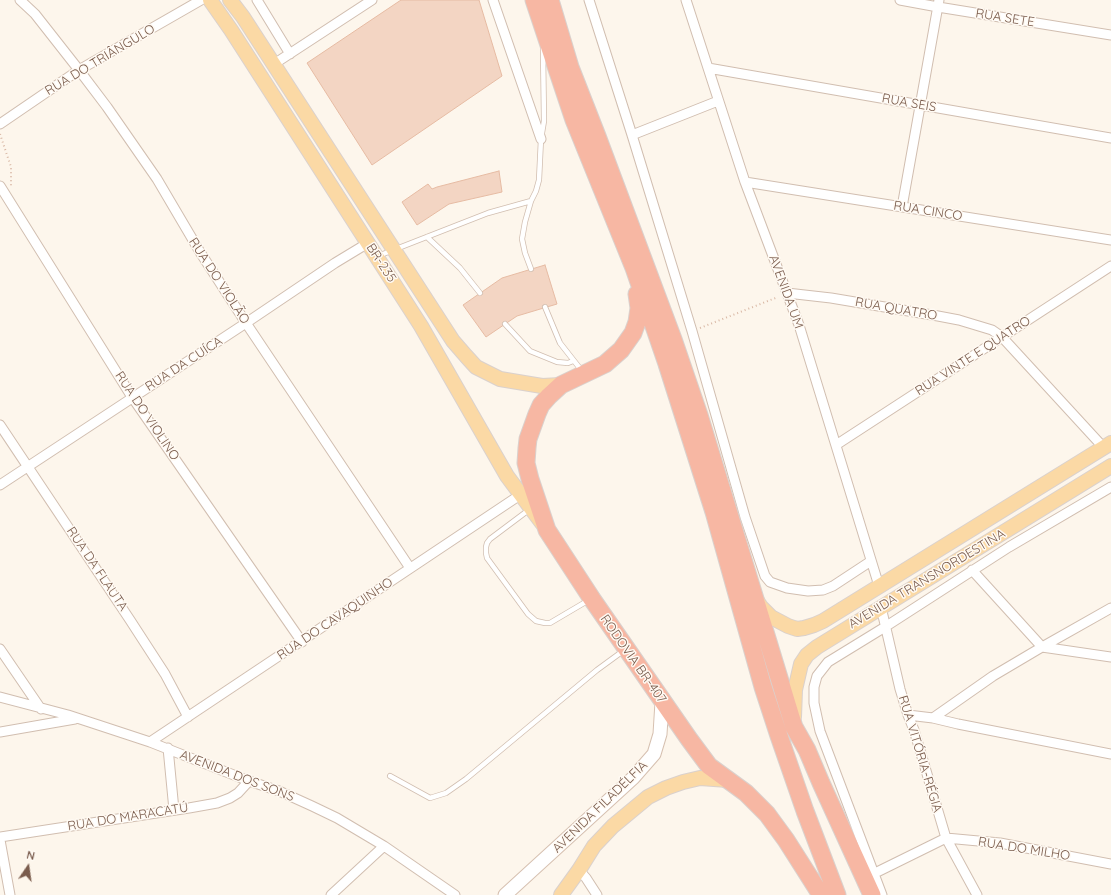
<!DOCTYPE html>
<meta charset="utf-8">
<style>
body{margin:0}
#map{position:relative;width:1111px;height:895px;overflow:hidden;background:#fdf6ec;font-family:Quicksand,sans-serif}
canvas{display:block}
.north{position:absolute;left:8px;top:847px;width:40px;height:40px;-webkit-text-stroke:3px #fffaf3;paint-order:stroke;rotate:13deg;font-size:11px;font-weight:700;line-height:16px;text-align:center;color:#7a5c4d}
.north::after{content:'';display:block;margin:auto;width:14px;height:18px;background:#7a5c4d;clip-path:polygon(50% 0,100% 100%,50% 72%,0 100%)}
</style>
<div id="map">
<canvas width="1111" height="895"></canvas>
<div class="north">N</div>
</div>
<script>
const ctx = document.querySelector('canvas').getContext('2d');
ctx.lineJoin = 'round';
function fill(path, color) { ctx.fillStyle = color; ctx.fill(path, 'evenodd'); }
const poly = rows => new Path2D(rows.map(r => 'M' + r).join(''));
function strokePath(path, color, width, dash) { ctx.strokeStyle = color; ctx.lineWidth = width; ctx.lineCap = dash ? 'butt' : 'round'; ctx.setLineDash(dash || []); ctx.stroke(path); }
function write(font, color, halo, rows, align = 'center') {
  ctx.font = font + ' Quicksand,sans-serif'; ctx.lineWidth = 3; ctx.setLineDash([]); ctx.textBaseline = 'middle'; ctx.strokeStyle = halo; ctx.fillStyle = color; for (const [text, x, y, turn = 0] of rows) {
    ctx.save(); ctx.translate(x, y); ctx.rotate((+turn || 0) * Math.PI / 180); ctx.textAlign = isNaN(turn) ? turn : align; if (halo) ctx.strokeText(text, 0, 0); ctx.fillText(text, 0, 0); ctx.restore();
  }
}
const building = poly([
 [401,0,479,0,502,76,372,165,307,63,401,0],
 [499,171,502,192,449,204,417,225,402,202,428,184,432,189,437,187,499,171],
 [545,265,557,304,517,316,486,337,463,305,502,278,545,265]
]);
fill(building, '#f3d5c3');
strokePath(building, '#e6bba3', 1);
const lane = poly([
 [427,237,460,268,480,293],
 [378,256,488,213,531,201],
 [531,269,525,253,522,239,525,222,531,201,536,191,539,180,541,139,544,121,543,49],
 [545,307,560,343,582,371],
 [505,324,530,351,557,362,568,363,573,361],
 [530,509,490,539,487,543,486,547,486,553,487,558,528,614,536,621,545,623,550,623,589,600],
 [390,776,430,798,446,793,466,779,597,670,623,651]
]);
const street = poly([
 [20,0,35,14,79,70,107,107,157,179,200,252,246,323,410,568],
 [257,0,290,54],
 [493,0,541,139],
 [589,0,632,135,692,331,745,517,765,576,770,582,787,588,808,591,823,590,833,586,871,561],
 [686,0,745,182,799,325,879,586],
 [900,0,938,7,1111,35],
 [274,64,372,0],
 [708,68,1111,138],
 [0,124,79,70,201,0],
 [632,135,718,101],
 [745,182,1111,240],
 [0,186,132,397,302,642],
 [902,207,939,0],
 [787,293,831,298,938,316,959,320,992,330,1002,337,1104,448],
 [0,425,130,620,165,674,188,717],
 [836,445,1111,266],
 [0,485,246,323,335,263,368,243],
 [972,570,1042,647,1111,657],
 [881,607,900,689,908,715,914,730,946,838,977,895],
 [0,649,41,709],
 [0,697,68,715,150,742,249,781,279,791,312,806,337,818,384,846,455,895],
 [908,715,933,718,958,724,1111,754],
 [933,718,993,676,1042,647,1111,608],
 [0,732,75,719],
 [150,742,520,495],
 [168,748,174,810],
 [0,837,189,808,217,803,230,798,238,793,249,781],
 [0,840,10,895],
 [579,870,586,878,597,895],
 [873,874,946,838,1000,843,1111,864],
 [331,895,384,846],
 [882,895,820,731,814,703,814,687,817,676,828,662,885,627,1009,547,1111,487]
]);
const secondary = poly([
 [505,895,633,778,654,754,660,734,662,702]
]);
const primary = poly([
 [210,0,231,30,421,326,507,476,542,523],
 [230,0,243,17,453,341,466,356,476,367,500,379,542,386,561,385],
 [757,601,761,607,771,617,788,626,797,629,804,628,814,625,823,621,1111,443],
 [794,717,795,690,801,664,807,655,817,647,1111,466],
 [561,895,579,870,594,846,613,826,648,797,666,788,683,782,700,778,728,780]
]);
const highway = poly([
 [534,0,574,120,634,268,667,364,714,512,763,687,779,736,805,811,837,895],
 [550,0,570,67,597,136,673,339,699,415,794,727,807,750,821,783,872,895],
 [637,294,639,308,637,322,633,333,621,350,605,364,561,385,549,396,541,405,537,414,528,439,527,448,526,463,530,479,547,530,592,599,689,739,709,766,746,793,767,814,786,840,821,895]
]);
strokePath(lane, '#d1beb0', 6);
strokePath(street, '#d1beb0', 11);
strokePath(secondary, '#d6c0b0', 15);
strokePath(primary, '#dad1cd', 16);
strokePath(highway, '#dad1cd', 19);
strokePath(poly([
 [0,134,11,167,11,186],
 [700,328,778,297]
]), '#d9b8a5', 2, [1, 3]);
strokePath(lane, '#fff', 4.5);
strokePath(street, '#fff', 9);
strokePath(secondary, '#fff', 13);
strokePath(primary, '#fbd9a5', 14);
strokePath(highway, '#f7b7a3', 17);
write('13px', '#7a5c4d', '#fffaf3', [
 ["RUA SETE",1005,18,9],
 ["RUA DO TRIÂNGULO",100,60,-31],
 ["RUA SEIS",909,103,10],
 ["RUA CINCO",928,211,9],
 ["BR-235",381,263,57],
 ["RUA DO VIOLÃO",219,281,57],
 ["AVENIDA UM",786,292,70],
 ["RUA QUATRO",896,309,10],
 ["RUA VINTE E QUATRO",973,356,-33],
 ["RUA DA CUÍCA",184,364,-33],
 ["RUA DO VIOLINO",147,416,56],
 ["RUA DA FLAUTA",97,569,56],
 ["AVENIDA TRANSNORDESTINA",927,579,-31],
 ["RUA DO CAVAQUINHO",335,619,-34],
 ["RODOVIA BR-407",633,659,55],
 ["RUA VITÓRIA-RÉGIA",920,754,73],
 ["AVENIDA DOS SONS",237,776,21],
 ["AVENIDA FILADÉLFIA",600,807,-44],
 ["RUA DO MARACATÚ",128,817,-9],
 ["RUA DO MILHO",1024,849,9]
]);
</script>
